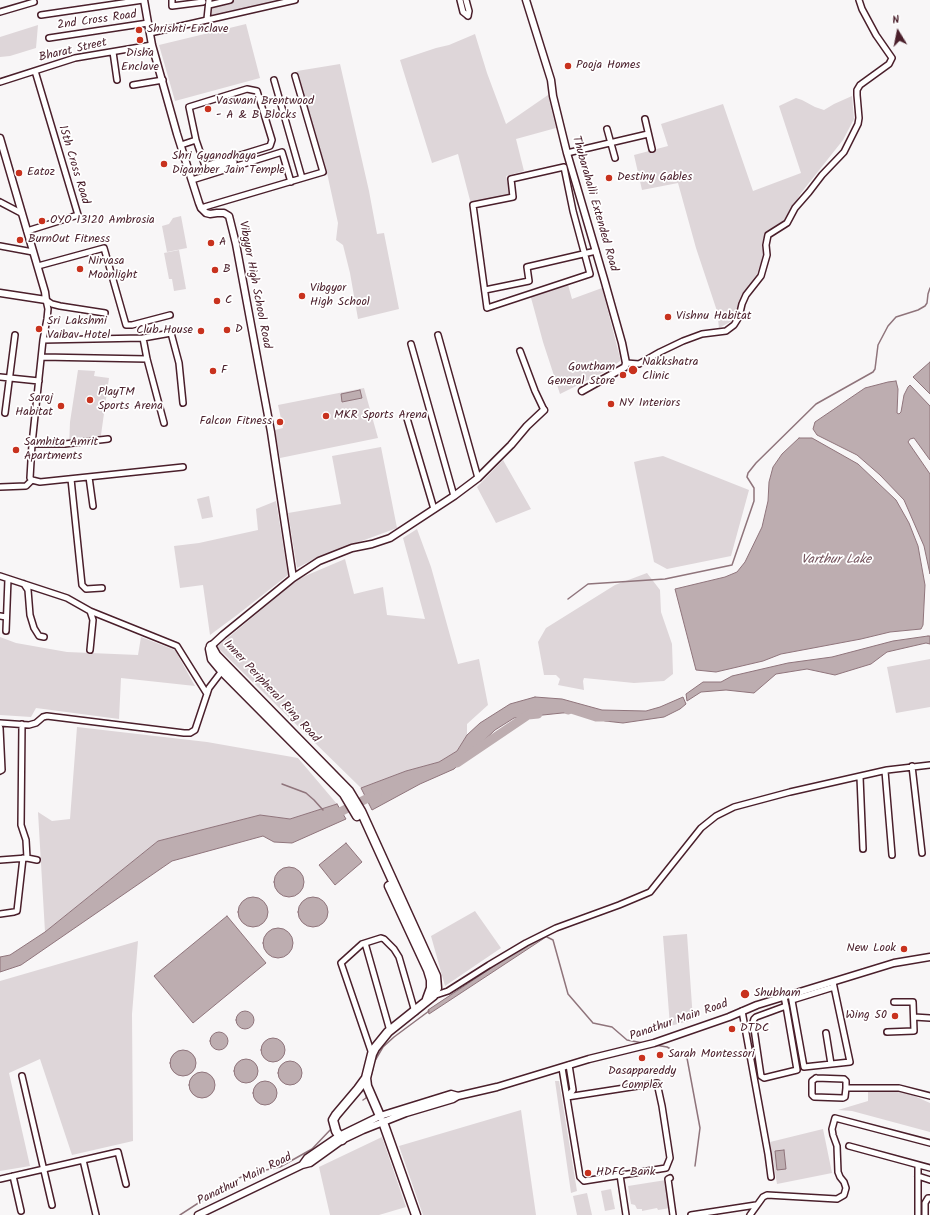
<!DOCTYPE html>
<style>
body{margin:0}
#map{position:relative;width:930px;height:1215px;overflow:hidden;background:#f8f6f7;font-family:Kalam,sans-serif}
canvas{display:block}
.north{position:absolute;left:878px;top:12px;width:40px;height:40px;-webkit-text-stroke:3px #fff;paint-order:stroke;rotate:350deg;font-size:11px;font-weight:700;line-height:16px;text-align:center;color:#4a1f2b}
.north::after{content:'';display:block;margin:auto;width:14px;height:18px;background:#4a1f2b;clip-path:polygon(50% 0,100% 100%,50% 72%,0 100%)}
</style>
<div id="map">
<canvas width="930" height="1215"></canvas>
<div class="north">N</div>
</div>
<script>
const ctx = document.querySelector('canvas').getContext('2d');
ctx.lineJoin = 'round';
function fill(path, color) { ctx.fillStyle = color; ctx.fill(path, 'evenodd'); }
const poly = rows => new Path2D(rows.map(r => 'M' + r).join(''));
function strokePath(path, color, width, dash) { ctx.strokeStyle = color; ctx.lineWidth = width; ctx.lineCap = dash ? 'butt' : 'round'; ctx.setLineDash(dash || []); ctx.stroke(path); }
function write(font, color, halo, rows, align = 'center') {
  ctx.font = font + ' Kalam,sans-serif'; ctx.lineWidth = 3.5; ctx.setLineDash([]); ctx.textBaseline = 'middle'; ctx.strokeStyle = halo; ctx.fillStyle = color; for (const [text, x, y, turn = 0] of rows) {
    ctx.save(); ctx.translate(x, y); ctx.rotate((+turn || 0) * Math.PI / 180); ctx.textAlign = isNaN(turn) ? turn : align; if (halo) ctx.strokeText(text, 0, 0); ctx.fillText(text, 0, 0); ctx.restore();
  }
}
fill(poly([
 [213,0,285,0,210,17],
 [246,24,260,78,175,101,159,45],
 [38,25,36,48,10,56,0,57,0,37],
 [475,34,487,73,506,124,548,95,556,128,516,139,524,171,506,176,511,194,471,204,458,154,432,163,400,60,436,48,449,45],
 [340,64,369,191,377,234,384,233,399,309,358,319,350,273,343,245,336,240,338,223,327,173,297,71],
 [852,96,854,119,843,140,801,193,784,221,765,234,762,244,764,254,757,274,744,292,736,315,730,322,719,328,717,311,696,248,678,183,642,190,634,155,668,146,661,124,723,104,753,191,801,173,779,106,796,98,802,100,815,107,824,110,834,104],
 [181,216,187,248,167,252,162,226,169,224,173,218],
 [179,250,186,289,174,291,172,279,169,279,164,253],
 [567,281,572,299,602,288,620,358,620,361,606,371,560,394,543,342,530,294],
 [78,370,95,371,94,376,109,378,100,442,69,447,70,422],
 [364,388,378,438,280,458,275,430,283,428,278,405],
 [381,447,397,528,318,557,297,568,288,513,341,504,332,456],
 [663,456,749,490,731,556,667,569,654,562,634,462,642,460],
 [503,460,531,509,496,523,477,487],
 [209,496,213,517,202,519,197,499],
 [276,501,288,575,237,615,210,635,203,585,180,588,174,546,199,543,258,530,256,509],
 [417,529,431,567,458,664,479,659,488,705,467,724,467,735,457,751,439,762,406,771,361,788,217,647,298,579,345,559,354,594,383,587,387,615,425,619,403,538],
 [647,573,660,590,661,612,672,644,673,674,664,681,634,683,584,678,583,681,584,690,558,685,560,679,556,675,544,675,538,642,546,628,615,585],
 [0,637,16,643,67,652,138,655,141,637,175,650,195,686,121,678,119,719,36,708,31,717,0,715],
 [930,659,930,707,896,713,887,667],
 [77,727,207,742,298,758,337,804,290,819,260,815,158,841,45,932,38,812,52,821,70,819],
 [475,911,501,948,445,986,431,936],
 [687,934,693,1020,670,1026,663,936],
 [138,941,132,1014,133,1141,72,1155,40,1059,9,1073,30,1166,0,1171,0,981],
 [555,1081,559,1081,577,1191,571,1193],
 [868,1089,899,1089,930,1103,930,1132,852,1111,838,1110,868,1101],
 [521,1110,536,1215,423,1215,399,1146],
 [823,1129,832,1173,777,1184,770,1142],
 [382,1137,406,1207,379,1215,330,1215,319,1167],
 [666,1180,670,1208,658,1210,657,1208,642,1211,642,1209,637,1209,635,1205,631,1204,628,1186],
 [611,1189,615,1209,605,1211,601,1191],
 [587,1193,592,1215,577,1215,573,1196]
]), '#ded6d9');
const water = poly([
 [930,362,930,394,913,377,930,362],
 [896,381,898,389,897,413,899,414,901,412,904,395,908,387,910,385,930,406,930,460,914,438,910,439,908,442,930,474,930,574,924,546,904,500,880,475,857,455,817,435,813,429,815,422,865,388,888,382,896,381],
 [360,390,362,398,342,402,341,394,360,390],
 [799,438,812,438,858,464,896,500,909,523,918,546,925,585,923,625,921,629,890,632,861,639,781,654,763,661,716,672,696,670,675,589,725,577,737,572,745,562,762,527,768,501,769,482,773,467,782,454,799,438],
 [928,636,930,636,930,644,926,643,887,652,871,664,835,675,807,669,776,674,754,693,726,690,701,692,687,701,686,694,703,682,721,682,732,676,788,663,832,657,893,641,928,636],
 [535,697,562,699,602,710,646,711,660,707,683,697,686,704,680,709,664,717,623,723,605,721,584,712,562,713,514,718,495,730,454,769,420,784,372,810,361,788,406,771,439,762,457,751,467,735,480,723,510,704,535,697],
 [337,804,346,819,292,843,274,842,263,836,172,861,21,965,0,972,0,957,10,955,45,932,158,841,260,815,290,819,337,804],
 [346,843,362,862,335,885,319,865,346,843],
 '274 882a15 15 0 1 1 30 0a15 15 0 1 1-30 0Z',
 '238 912a15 15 0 1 1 30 0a15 15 0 1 1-30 0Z',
 '298 912a15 15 0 1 1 30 0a15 15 0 1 1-30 0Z',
 [227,916,266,963,193,1023,154,976,227,916],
 '263 943a15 15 0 1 1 30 0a15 15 0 1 1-30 0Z',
 [544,933,546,937,429,1014,428,1010,544,933],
 '236 1020a9 9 0 1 1 18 0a9 9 0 1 1-18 0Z',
 '210 1041a9 9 0 1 1 18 0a9 9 0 1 1-18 0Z',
 '261 1050a12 12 0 1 1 24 0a12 12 0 1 1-24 0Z',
 '170 1063a13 13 0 1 1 26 0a13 13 0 1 1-26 0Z',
 '234 1071a12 12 0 1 1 24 0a12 12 0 1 1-24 0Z',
 '278 1073a12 12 0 1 1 24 0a12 12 0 1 1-24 0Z',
 '189 1085a13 13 0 1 1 26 0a13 13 0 1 1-26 0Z',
 '253 1093a12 12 0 1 1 24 0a12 12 0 1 1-24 0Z',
 [784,1150,786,1169,777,1170,775,1151,784,1150]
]);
fill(water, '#bdadb0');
strokePath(water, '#8f747b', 1);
strokePath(poly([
 [568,599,588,584,665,579,732,565,754,501,754,488,747,477,748,473,756,463,816,404,873,372,875,369,878,345,888,326,896,317,918,310,925,306,927,303,928,294,930,288],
 [282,784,306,793,314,800,323,810],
 [544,936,545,936,553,940,568,994,593,1023,612,1027,627,1040,643,1043],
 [655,1045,667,1047,687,1058,700,1128,695,1166],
 [373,1064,383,1047,394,1037,429,1011],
 [370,1080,373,1068],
 [363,1100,366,1098,367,1094],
 [180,1215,226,1185,247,1174,280,1167,312,1149,332,1128]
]), '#8f747b', 1.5);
strokePath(poly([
 [568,710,571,709,596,717,608,717],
 [457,763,528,715,538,714],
 [332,816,366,799,377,795]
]), '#bdadb0', 9);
const minor = poly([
 [172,0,172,6,203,2],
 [460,0,463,12,468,16],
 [466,0,469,11,468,16],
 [209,5,230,0],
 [0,12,34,2],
 [41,15,143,0],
 [207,19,209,0],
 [150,33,295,0],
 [49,38,148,23],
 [113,52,117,80],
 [274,80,302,178],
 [0,82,75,58,152,45],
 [133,85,163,80],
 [645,119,652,149],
 [607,129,615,158],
 [181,145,196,140,189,107,247,89,257,91,272,140,270,146,205,166,196,140],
 [567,153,648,134],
 [205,166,206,171,234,162],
 [564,167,573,211,590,274,487,308,473,205,513,197,511,179,564,167],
 [192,180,282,152,291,182],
 [0,202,21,213],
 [201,208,323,172,295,76],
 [27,231,78,215,35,71],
 [0,246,33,252],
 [38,266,104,248,126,325,132,325,170,315],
 [485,290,529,281,527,267,596,251],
 [46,300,52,304,60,306,105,313],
 [438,335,478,478],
 [143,338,147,359,164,423],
 [43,340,143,338,171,333,179,363,183,403],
 [411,344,454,496],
 [520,351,535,391,544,410],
 [42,357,147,359],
 [626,363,639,364,660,352,683,341,702,334,726,331,734,325,739,317,742,304,746,295,761,276,767,255,766,245,768,235,787,223,795,208,809,192,822,175,844,152,858,124,859,118,857,95,857,90,860,85,889,64,892,58,876,35,862,9,859,0],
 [0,377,39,381],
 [5,413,15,335],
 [406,415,434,509],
 [32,444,65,444,108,439],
 [89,477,93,506],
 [71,479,82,585,86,589,102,588],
 [32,480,30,478,32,444,43,340,47,319,48,309,46,300],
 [32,480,40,482,183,467],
 [0,487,26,486,32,480],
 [0,576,67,598,90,611,177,646,207,694],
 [24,584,28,590,30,615,34,628,39,636,44,637],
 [90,611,93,620,90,650],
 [0,616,6,617],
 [6,631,8,579],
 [0,723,29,725,36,723,43,717,47,716,184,733,190,733,195,730,209,688,222,671],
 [22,724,21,825,26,840,27,858],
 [0,728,2,770,0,771],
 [912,766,922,853],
 [885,771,892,855],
 [860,777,863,849],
 [0,860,27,858,37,860],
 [0,914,14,912,17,911,23,858],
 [365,943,390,1031],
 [791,995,804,1067,850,1062,833,982],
 [433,996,448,991,489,965,526,943,556,928,619,905,650,892,701,828,716,816,734,807,790,792,887,770,930,765],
 [784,997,786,1006,797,1070,764,1078,761,1076,753,1022,754,1019,756,1017,786,1006],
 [792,1000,834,987],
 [742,1011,768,1154,771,1177],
 [914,1017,930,1018],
 [887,1032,914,1031,913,1002,894,1002],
 [826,1033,831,1064],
 [372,1054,341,963,362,944,381,938,384,939,394,949,399,957,415,1012],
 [562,1068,580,1177,584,1181,666,1168,670,1158,662,1106,657,1083,567,1097],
 [22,1076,52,1205],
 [816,1078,844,1079,846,1081,846,1088,845,1097,843,1098,814,1097,812,1095,812,1081,816,1078],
 [846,1088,899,1088,930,1096],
 [567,1097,573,1090,569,1065],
 [849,1146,930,1168],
 [83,1160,96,1215],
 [620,1175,626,1215],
 [13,1176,21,1211],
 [918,1176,930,1180],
 [670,1178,668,1179,673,1215],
 [0,1179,118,1152,126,1184],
 [691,1215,756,1205],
 [750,1215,763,1197,767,1195,837,1199,844,1195,846,1188,844,1182,840,1177,838,1172,837,1146,833,1135,832,1129,835,1118,930,1143],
 [918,1215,918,1165],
 [925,1215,925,1203,928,1198,930,1198]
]);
const tertiary = poly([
 [144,0,148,23,152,45,177,134,199,203,201,208,206,213,210,214,217,213,224,213,229,216,236,244,271,432,293,578],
 [526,0,551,80,553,96,567,153,604,279,622,343,626,363,625,367,582,391],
 [0,138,45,292,46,300,0,293],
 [211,646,223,635,293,578,319,561,352,548,372,544,390,538,454,496,478,478,511,445,527,426,544,410],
 [302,1165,307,1158,339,1136,380,1116,451,1094,458,1096],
 [198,1215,302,1165,310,1163,342,1140,363,1130,406,1113,453,1099,458,1096,497,1087,589,1059,654,1043,729,1017,757,1005,894,963,930,957]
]);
const primary = poly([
 [211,646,216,655,349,791,361,811,436,976,437,988,433,996,388,1032,375,1048,372,1054,366,1078,367,1086,380,1116],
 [210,649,212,659,222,671,344,794,357,816],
 [389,886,428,970,431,980,431,988,427,999],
 [383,1122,416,1215],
 [342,1140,336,1131,333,1120,336,1115,358,1089,366,1078]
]);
strokePath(minor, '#4a1f2b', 8);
strokePath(tertiary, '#4a1f2b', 9);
strokePath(primary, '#4a1f2b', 11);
strokePath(minor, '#fff', 5);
strokePath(tertiary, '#fff', 6);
strokePath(primary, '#fff', 8);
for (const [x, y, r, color] of [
 [139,30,4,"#c8321e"],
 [140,40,4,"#c8321e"],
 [568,66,4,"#c8321e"],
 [208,109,4,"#c8321e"],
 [164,164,4,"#c8321e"],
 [19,173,4,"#c8321e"],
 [609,178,4,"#c8321e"],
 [42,221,4,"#c8321e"],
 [20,240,4,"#c8321e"],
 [211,243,4,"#c8321e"],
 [80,269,4,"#c8321e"],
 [215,270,4,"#c8321e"],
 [302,296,4,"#c8321e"],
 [217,301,4,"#c8321e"],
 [668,317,4,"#c8321e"],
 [39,329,4,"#c8321e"],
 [227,330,4,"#c8321e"],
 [201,331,4,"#c8321e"],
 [633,370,5,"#c8321e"],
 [213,371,4,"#c8321e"],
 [623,375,4,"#c8321e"],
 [90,400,4,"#c8321e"],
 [611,404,4,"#c8321e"],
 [61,406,4,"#c8321e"],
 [326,416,4,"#c8321e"],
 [280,422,4,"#c8321e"],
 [16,450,4,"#c8321e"],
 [904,949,4,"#c8321e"],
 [745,994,5,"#c8321e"],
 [895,1016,4,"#c8321e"],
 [732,1029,4,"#c8321e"],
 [660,1055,4,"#c8321e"],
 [642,1058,4,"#c8321e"],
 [588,1173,4,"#c8321e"]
]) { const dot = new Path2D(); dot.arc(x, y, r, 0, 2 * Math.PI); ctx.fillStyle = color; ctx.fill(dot); strokePath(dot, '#fff', 1.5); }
write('12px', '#4a1f2b', '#fff', [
 ["2nd Cross Road",97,21,-8],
 ["Bharat Street",73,51,-13],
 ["15th Cross Road",73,165,73],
 ["Thubarahalli Extended Road",594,204,74],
 ["Vibgyor High School Road",254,285,79],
 ["Inner Peripheral Ring Road",271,692,47],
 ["Panathur Main Road",679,1021,-19],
 ["Panathur Main Road",245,1180,-26]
]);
write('12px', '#4a1f2b', '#fff', [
 ["Shrishti Enclave",147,30],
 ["Disha",140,54,"center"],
 ["Enclave",140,68,"center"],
 ["Pooja Homes",576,66],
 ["Vaswani Brentwood",216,102],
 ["- A & B Blocks",216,116],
 ["Shri Gyanodhaya",172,157],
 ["Digamber Jain Temple",172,171],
 ["Eatoz",27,173],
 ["Destiny Gables",617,178],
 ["OYO 13120 Ambrosia",50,221],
 ["BurnOut Fitness",28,240],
 ["A",219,243],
 ["Nirvasa",88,262],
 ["Moonlight",88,276],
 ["B",223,270],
 ["Vibgyor",310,289],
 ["High School",310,303],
 ["C",225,301],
 ["Vishnu Habitat",676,317],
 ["Sri Lakshmi",47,322],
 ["Vaibav Hotel",47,336],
 ["D",235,330],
 ["Club House",193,331,"right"],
 ["Nakkshatra",642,363],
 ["Clinic",642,377],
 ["Gowtham",615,368,"right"],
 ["General Store",615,382,"right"],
 ["F",221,371],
 ["PlayTM",98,393],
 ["Sports Arena",98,407],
 ["Saroj",53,399,"right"],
 ["Habitat",53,413,"right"],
 ["NY Interiors",619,404],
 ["MKR Sports Arena",334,416],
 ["Falcon Fitness",272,422,"right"],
 ["Samhita Amrit",24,443],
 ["Apartments",24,457],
 ["New Look",896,949,"right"],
 ["Shubham",754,994],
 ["Wing 50",887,1016,"right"],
 ["DTDC",740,1029],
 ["Sarah Montessori",668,1055],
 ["Dasappareddy",642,1072,"center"],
 ["Complex",642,1086,"center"],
 ["HDFC Bank",596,1173]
], 'left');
write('italic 13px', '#72515a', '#fff', [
 ["Varthur Lake",836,561]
]);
</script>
